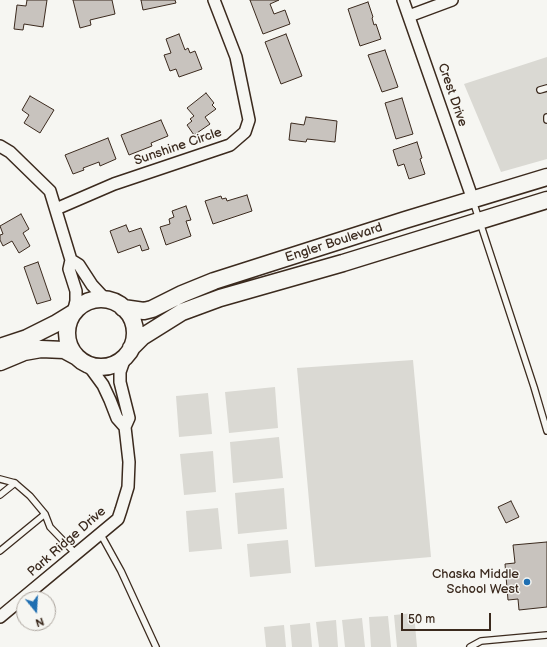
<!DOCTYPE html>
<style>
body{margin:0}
#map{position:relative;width:547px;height:647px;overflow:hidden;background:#f6f6f2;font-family:"Balsamiq Sans",sans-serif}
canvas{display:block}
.north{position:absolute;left:16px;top:591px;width:40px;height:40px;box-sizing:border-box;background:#f6f6f2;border:1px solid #aba49d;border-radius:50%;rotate:162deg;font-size:11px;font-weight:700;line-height:16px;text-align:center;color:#3b2a1e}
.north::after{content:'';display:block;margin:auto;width:14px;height:18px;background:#1f6fb2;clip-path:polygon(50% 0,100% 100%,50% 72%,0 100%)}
.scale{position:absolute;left:401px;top:613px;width:90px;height:18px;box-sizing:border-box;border:2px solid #3b2a1e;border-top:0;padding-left:5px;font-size:12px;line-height:14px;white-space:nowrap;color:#3b2a1e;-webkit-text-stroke:3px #f6f6f2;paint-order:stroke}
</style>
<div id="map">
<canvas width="547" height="647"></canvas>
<div class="north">N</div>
<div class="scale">50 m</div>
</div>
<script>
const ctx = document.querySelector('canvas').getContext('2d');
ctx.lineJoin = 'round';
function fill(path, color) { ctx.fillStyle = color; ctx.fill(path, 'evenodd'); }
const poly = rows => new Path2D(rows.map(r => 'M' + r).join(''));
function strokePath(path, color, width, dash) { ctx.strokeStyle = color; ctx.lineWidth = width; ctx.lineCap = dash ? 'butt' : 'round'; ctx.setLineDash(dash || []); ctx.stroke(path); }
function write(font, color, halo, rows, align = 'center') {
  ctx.font = font + ' "Balsamiq Sans",sans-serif'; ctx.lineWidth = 3; ctx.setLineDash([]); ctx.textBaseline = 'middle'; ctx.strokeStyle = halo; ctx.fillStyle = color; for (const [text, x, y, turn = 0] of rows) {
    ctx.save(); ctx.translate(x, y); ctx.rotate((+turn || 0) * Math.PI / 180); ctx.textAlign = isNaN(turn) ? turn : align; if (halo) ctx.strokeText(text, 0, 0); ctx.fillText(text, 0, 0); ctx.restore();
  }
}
fill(poly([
 [547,57,547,159,501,172,464,84],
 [413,360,431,557,315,567,297,368],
 [275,387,278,428,229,433,225,392],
 [208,393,212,434,179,437,176,396],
 [279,437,283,478,233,483,230,442],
 [213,451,216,492,184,495,180,454],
 [284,488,287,529,238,534,235,493],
 [218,508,222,549,189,552,186,511],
 [288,540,291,573,250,577,247,544],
 [414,613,417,647,397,647,394,615],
 [388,616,391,647,371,647,369,617],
 [362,618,365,647,345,647,342,620],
 [336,620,338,647,319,647,316,622],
 [310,623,312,647,292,647,290,625],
 [284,625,286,647,266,647,264,627]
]), '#dad9d3');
const building = poly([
 [27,0,47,0,43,27,24,24,23,30,14,29,17,5,26,6,27,0],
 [73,0,112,0,115,14,90,20,91,25,80,28,73,0],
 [141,0,175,0,176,3,143,10,141,0],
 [250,0,279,0,270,4,274,14,285,10,290,24,263,34,250,0],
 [368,2,373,17,372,18,374,25,376,24,381,39,360,46,348,9,368,2],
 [179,34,185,50,188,48,190,53,195,51,202,69,179,77,176,69,170,71,164,55,171,53,166,39,179,34],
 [286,34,302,76,281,84,265,42,286,34],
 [385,50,398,87,382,92,368,55,385,50],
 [206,93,214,103,212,105,216,109,205,117,210,124,194,135,187,125,192,121,190,119,194,116,187,108,206,93],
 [30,96,54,110,40,133,24,123,29,115,22,110,30,96],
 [402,98,413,134,396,139,385,103,402,98],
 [306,117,337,121,335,142,307,139,306,142,289,140,291,123,304,125,306,117],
 [161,120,168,136,151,143,152,146,129,155,121,135,161,120],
 [108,138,116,159,100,166,99,162,83,168,84,170,73,174,65,155,108,138],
 [417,142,422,158,420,159,425,174,409,179,404,164,398,166,393,150,417,142],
 [247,195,252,211,213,224,205,201,221,196,222,199,226,198,227,201,247,195],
 [186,206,191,220,186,221,191,236,166,245,160,227,170,224,169,219,174,217,172,211,186,206],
 [21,214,29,229,23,233,30,246,19,253,12,241,3,246,0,240,0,235,3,234,0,226,21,214],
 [126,225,129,232,141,228,149,249,142,251,140,245,118,253,110,231,126,225],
 [38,262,51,300,37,304,24,267,38,262],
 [511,501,519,517,506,523,498,507,511,501],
 [547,542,547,607,519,610,518,599,508,600,505,564,515,563,513,545,547,542]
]);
fill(building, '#c8c3be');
strokePath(building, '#3b2a1e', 1);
const service = poly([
 [540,90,547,88],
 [547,117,547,120],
 [473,201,534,387,547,431],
 [0,479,15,483],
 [0,495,15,483,30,496,45,514,50,527,76,554],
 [100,533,121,571,156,647],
 [0,551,45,514],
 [470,647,481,641,547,635]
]);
const minor = poly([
 [403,0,473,200],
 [409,16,452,0],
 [0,146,10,152,50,191,71,260,69,269,76,291,76,301,73,313],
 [56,209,114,184,230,145,245,132,249,120,236,57,214,0],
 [71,260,79,265,92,285,105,299],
 [125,427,129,418,120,382,120,372,126,355],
 [0,617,118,519,121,510,128,487,129,462,125,427,117,418,110,400,103,385,92,370,83,361]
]);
const secondary = poly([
 '67 333a34 34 0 1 1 68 0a34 34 0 1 1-68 0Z',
 [123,308,144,311,152,309,182,294,214,281,405,220,547,177],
 [0,347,27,338,55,324,73,313],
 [131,348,142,337,182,312,220,298,343,263,547,200],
 [0,362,24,352,41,349,64,350,77,357]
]);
strokePath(service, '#3b2a1e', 8);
strokePath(minor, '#3b2a1e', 14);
strokePath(secondary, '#3b2a1e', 19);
strokePath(service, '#f6f6f2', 5.5);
strokePath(minor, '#f6f6f2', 11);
strokePath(secondary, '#f6f6f2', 16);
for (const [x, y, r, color] of [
 [527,582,4,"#1f6fb2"]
]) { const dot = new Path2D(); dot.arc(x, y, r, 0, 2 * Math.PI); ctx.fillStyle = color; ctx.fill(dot); strokePath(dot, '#f6f6f2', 1.5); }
write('13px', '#3b2a1e', '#f6f6f2', [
 ["Crest Drive",452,95,71],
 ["Sunshine Circle",178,147,-19],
 ["Engler Boulevard",334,243,-18],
 ["Park Ridge Drive",67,542,-41]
]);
write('13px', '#3b2a1e', '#f6f6f2', [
 ["Chaska Middle",519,575],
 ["School West",519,590]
], 'right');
</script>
